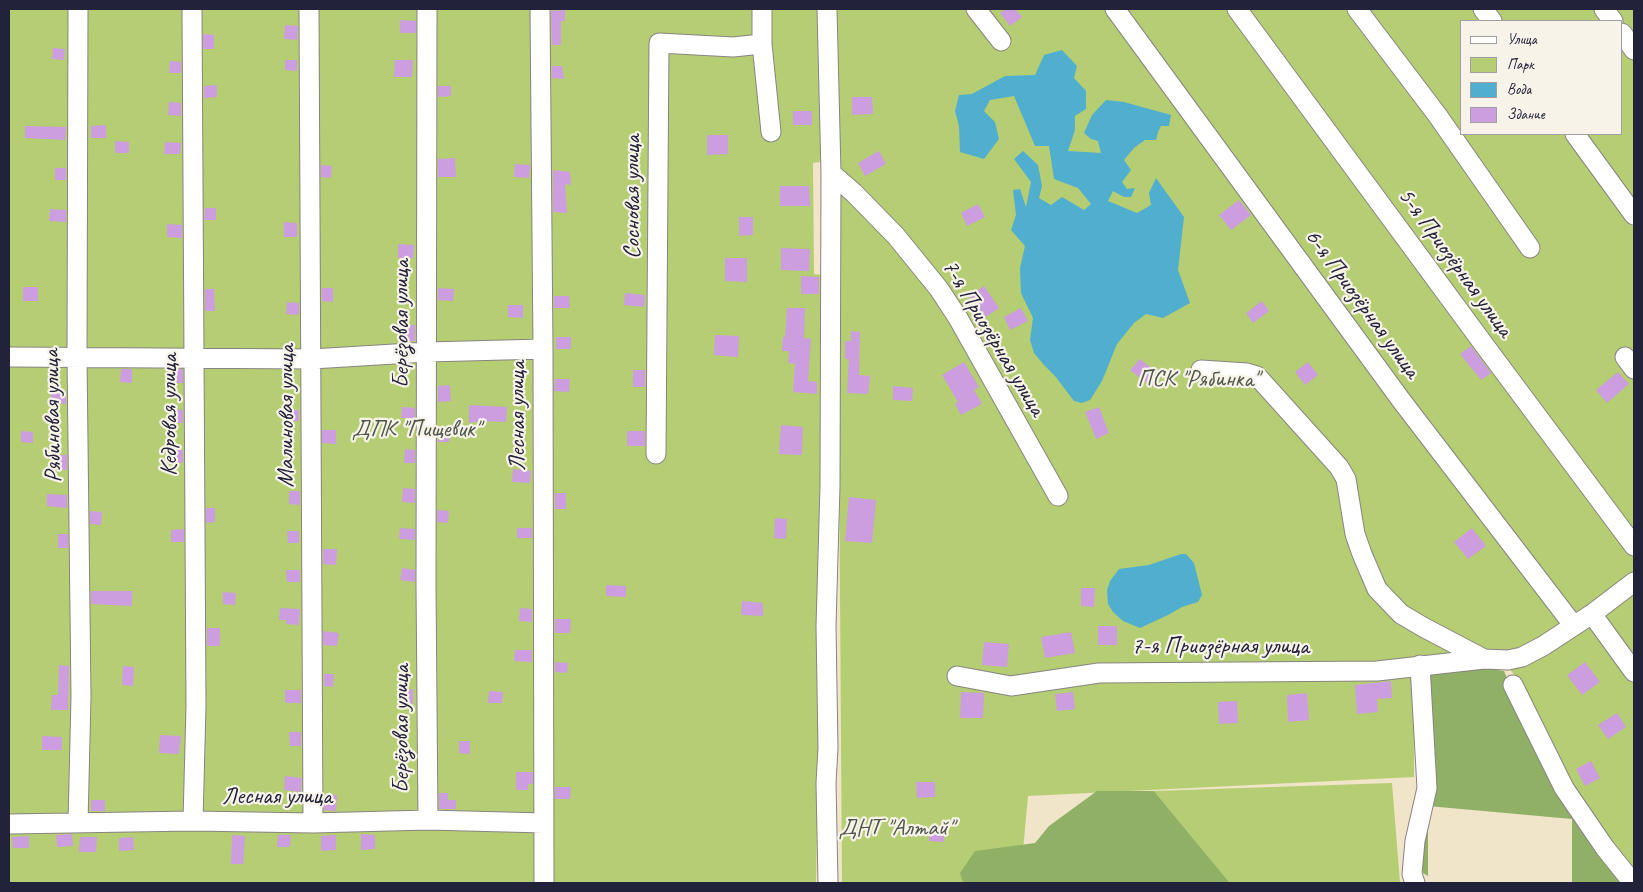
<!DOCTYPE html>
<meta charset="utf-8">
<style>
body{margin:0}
#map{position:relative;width:1643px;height:892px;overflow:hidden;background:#f0e4c9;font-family:Caveat,sans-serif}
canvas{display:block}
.frame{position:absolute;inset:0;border:10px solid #22223b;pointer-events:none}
.legend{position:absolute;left:1460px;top:20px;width:162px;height:115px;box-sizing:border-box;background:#f7f3e8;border:1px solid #a29fa3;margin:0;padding:6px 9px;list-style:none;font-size:15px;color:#22223b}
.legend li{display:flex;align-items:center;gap:10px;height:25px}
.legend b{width:25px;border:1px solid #a29fa3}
</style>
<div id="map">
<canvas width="1643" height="892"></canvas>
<div class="frame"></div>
<ul class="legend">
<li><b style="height:6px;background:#fff"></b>Улица</li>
<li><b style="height:14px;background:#b6ce73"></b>Парк</li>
<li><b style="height:14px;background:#50aecf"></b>Вода</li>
<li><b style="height:14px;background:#cc9ddf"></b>Здание</li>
</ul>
</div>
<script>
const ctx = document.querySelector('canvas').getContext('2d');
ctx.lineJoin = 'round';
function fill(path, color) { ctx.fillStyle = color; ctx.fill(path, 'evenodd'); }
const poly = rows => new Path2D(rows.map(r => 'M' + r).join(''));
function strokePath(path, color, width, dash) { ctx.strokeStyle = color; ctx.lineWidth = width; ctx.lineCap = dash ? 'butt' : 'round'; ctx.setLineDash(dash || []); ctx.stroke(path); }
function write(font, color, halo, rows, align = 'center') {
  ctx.font = font + ' Caveat,sans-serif'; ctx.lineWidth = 4.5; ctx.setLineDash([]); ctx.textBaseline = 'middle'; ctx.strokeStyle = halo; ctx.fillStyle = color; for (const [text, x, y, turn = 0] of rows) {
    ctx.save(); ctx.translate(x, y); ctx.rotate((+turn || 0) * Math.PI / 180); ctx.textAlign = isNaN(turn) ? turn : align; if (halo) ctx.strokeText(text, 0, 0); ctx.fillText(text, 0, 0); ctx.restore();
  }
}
fill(poly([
 [9,9,821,9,822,106,820,162,813,163,814,274,822,275,823,461,816,883,9,883],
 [836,9,1634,9,1634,876,1568,778,1521,684,1509,668,1476,665,1414,670,1414,777,1028,796,1020,883,842,883],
 [1462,21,1622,21,1622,134,1462,134],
 [1392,783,1400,883,1230,883,1154,791]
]), '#b6ce73');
fill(poly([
 [1470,668,1490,669,1504,671,1540,757,1629,883,1572,883,1572,819,1428,806,1428,876,1423,873,1415,800,1421,791,1423,671],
 [1097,791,1154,791,1230,883,963,883,960,873,975,851,1035,843,1049,826]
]), '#90b165');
fill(poly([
 [1062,50,1077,66,1074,78,1086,91,1086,109,1075,116,1075,130,1068,151,1101,153,1098,141,1091,139,1084,133,1092,115,1106,100,1124,102,1171,115,1169,126,1161,126,1158,132,1156,140,1145,140,1134,148,1124,160,1131,170,1122,182,1127,189,1135,188,1131,197,1124,197,1113,191,1108,201,1137,213,1151,205,1149,193,1156,178,1184,217,1178,270,1190,303,1163,318,1146,314,1134,323,1117,344,1102,381,1090,400,1082,403,1074,401,1055,376,1044,365,1034,353,1030,340,1033,318,1021,293,1020,268,1025,246,1011,230,1016,215,1013,190,1020,189,1026,207,1031,182,1014,159,1023,151,1038,165,1042,186,1039,198,1051,205,1062,197,1084,210,1091,204,1078,188,1054,179,1049,146,1035,146,1014,96,990,100,984,111,995,122,999,139,984,159,960,152,959,126,955,111,959,95,972,94,1005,76,1035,75,1044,55],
 [1181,554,1186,554,1194,563,1202,595,1198,602,1182,607,1168,615,1140,628,1123,621,1113,612,1108,604,1107,590,1110,581,1119,569,1149,565]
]), '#50aecf');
fill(poly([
 [1006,9,1015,9,1022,17,1010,26,1000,13],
 [565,10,565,21,561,21,561,45,552,45,551,11],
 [400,20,416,21,416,33,400,33],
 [285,25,298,26,297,40,284,39],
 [203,34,214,35,214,49,203,49],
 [53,48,65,49,64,60,52,59],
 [285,60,297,60,297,71,285,70],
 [395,60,413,60,412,77,394,77],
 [170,61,181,62,181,73,169,73],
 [552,66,562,66,564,79,552,78],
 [217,85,217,97,204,98,204,86],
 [438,86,451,86,451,96,438,97],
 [852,97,872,97,873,114,852,115],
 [169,102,181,103,181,116,168,115],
 [793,111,812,111,812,125,793,125],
 [106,125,106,138,91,138,91,126],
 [25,126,66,127,65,140,25,138],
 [707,135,728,135,728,154,707,155],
 [115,141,129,142,129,153,115,153],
 [165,142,181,143,180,154,164,154],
 [879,151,886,164,865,176,858,163],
 [455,158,456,177,438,177,438,159],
 [515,164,530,165,529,178,514,177],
 [321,165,332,166,331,178,321,177],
 [55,168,66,168,66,180,55,180],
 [553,170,570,172,571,185,565,184,567,213,553,212],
 [780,186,809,186,810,206,780,206],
 [1239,200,1251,215,1231,230,1219,215],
 [978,204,985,217,967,226,961,213],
 [205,208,216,208,216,220,204,220],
 [50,209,66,210,66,222,49,221],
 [739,217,753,217,753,235,739,236],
 [284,222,297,223,297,237,284,237],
 [167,224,182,225,182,238,167,237],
 [398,244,414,245,413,258,398,258],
 [781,248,810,249,809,271,781,270],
 [725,258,747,258,747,282,725,281],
 [801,276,819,277,819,294,801,294],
 [984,286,999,308,984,318,969,296],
 [23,287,38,287,38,301,23,301],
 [322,288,333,288,333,302,322,301],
 [438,288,454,289,453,301,438,300],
 [205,289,214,289,215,311,205,311],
 [625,293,645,295,644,307,624,305],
 [554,296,569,296,570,308,554,308],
 [1262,301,1269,311,1253,323,1246,313],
 [287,302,299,303,299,315,286,314],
 [508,305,523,305,523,318,508,317],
 [787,308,805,308,804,338,811,339,808,381,817,382,817,394,793,392,795,364,788,363,789,351,782,351,783,337,785,337],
 [1021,308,1028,321,1010,330,1004,317],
 [415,325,415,341,399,342,398,326],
 [851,331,860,332,859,375,870,376,868,394,847,393,849,359,845,359,845,341,851,341],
 [715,335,739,336,738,357,714,355],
 [556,337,571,337,571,349,556,349],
 [1471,346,1491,373,1481,380,1460,354],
 [1140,359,1161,376,1152,387,1130,370],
 [964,362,979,387,974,390,982,404,961,415,955,404,958,402,942,375],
 [1308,362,1318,375,1305,385,1295,372],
 [121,369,132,369,132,383,120,382],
 [170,369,183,369,183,383,170,383],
 [633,370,645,370,645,387,633,387],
 [1618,372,1629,384,1607,403,1596,390],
 [555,379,570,379,569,392,554,391],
 [450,385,451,401,438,402,438,386],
 [893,386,913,388,912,401,893,400],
 [51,392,66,392,66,404,51,403],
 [469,405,507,407,506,422,483,421,469,423],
 [402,407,415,408,415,418,401,418],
 [1099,407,1109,433,1096,439,1085,412],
 [170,409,183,410,183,423,169,423],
 [286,410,299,410,299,421,286,421],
 [781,425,803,427,802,455,779,454],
 [322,430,336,430,336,444,322,443],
 [21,431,33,432,33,443,21,442],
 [438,431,450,431,449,442,438,442],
 [627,431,645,431,645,446,627,446],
 [168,449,183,450,183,463,168,462],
 [405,449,415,450,415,463,404,463],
 [55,455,67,455,67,470,54,469],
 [513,469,531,471,530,483,512,482],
 [403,488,415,489,415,503,402,502],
 [289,491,300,491,300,505,289,504],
 [555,493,566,493,566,509,555,509],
 [47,494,67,495,67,508,47,506],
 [849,497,876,500,872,543,845,541],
 [206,508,215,508,215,522,206,523],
 [437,510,449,511,448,523,437,522],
 [90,511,102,512,101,525,90,524],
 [775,518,787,519,786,539,774,538],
 [400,528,415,529,415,540,399,539],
 [517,528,532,528,532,538,517,538],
 [1472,528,1486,546,1468,559,1454,542],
 [184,529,184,542,171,542,171,530],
 [287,531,299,531,299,543,288,543],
 [58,534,68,534,68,548,58,548],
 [323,549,337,549,336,565,323,564],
 [402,568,415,570,415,582,400,580],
 [286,570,300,570,300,582,287,582],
 [606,585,626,586,626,597,606,596],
 [1081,588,1095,588,1094,607,1081,606],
 [91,591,132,591,132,606,91,604],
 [223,592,236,593,235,605,223,604],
 [742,601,763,603,763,616,741,615],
 [280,608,300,609,299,625,286,624,286,620,279,620],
 [520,608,532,609,532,622,519,621],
 [555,619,571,619,570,633,555,633],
 [1098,626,1117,626,1117,645,1098,645],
 [207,628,220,628,220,646,207,646],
 [323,631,339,633,337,646,323,645],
 [1071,632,1075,653,1045,658,1041,637],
 [984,642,1009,644,1007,667,982,665],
 [515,650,532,650,532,662,514,661],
 [555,662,568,663,567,673,555,672],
 [1585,662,1600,682,1582,695,1567,675],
 [59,665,69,666,68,710,51,710,52,695,58,695],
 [123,666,134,667,133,686,122,685],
 [324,674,334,674,333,687,324,686],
 [1391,681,1392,698,1377,699,1378,712,1357,714,1355,685],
 [401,689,413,689,413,704,401,704],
 [285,690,301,690,301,703,285,703],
 [489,691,503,692,502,703,488,703],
 [961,692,984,693,983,718,960,718],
 [1073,692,1075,709,1057,711,1055,694],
 [1307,693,1309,720,1288,722,1287,695],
 [1237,701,1238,723,1219,724,1218,702],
 [1617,713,1626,727,1608,739,1598,725],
 [289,732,301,732,301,746,290,746],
 [160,735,181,736,179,754,159,753],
 [42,736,62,737,62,750,42,750],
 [459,741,470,741,470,754,459,753],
 [1591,761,1600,778,1585,786,1576,769],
 [516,772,533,772,533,784,528,784,528,790,516,790],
 [285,776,302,778,301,792,284,790],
 [916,782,935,782,935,797,917,798],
 [555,787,571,787,570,799,555,799],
 [439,793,448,793,448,800,456,800,456,809,439,809],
 [324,794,337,795,336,811,324,810],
 [91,800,105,800,105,811,91,811],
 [929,826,944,826,944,842,929,841],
 [72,834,73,846,57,847,56,835],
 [361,834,375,835,375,849,361,850],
 [232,835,245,836,243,864,231,864],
 [278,835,291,835,290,847,277,847],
 [336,835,336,850,321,851,321,836],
 [29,836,29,848,13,848,12,837],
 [80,837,97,837,96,852,79,852],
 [133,837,134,850,119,851,119,838]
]), '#cc9ddf');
const minor = poly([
 [192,9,196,706,193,821],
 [309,9,313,823],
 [427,9,426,585,428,820],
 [540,9,543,349,544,883],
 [762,9,762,44,771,132],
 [827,9,831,173,830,486,826,626,828,748,826,783,828,883],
 [976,9,1001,41],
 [1115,9,1401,400,1574,626],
 [1237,9,1485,346,1634,546],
 [1357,9,1438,116,1530,248],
 [1483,9,1492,21],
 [1604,9,1613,21],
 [1622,33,1634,50],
 [1575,134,1634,215],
 [831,173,854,193,896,236,939,289,958,318,1058,496],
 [9,357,312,359,427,352,543,349],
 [1625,357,1634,369],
 [1201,370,1247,373,1257,376,1339,467,1346,479,1355,534,1362,554,1377,589,1401,614,1423,627,1484,659,1508,660,1522,657,1543,646,1592,614,1634,582],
 [656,454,659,43,733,47,762,44],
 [1592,614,1634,672],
 [957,676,1011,686,1099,673,1377,671,1484,659],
 [1513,685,1564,788,1605,848,1633,883],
 [78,823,81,697,77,357,78,9],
 [9,824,193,821,313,823,428,820,544,823],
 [1415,883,1412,874,1415,841,1427,788,1420,665]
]);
strokePath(minor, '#898382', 21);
strokePath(minor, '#fff', 19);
write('24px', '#22223b', '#f7f3e8', [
 ["Сосновая улица",633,197,-90],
 ["5-я Приозёрная улица",1455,263,54],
 ["6-я Приозёрная улица",1362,304,54],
 ["Берёзовая улица",402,324,-90],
 ["7-я Приозёрная улица",993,338,59],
 ["Кедровая улица",170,415,-90],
 ["Рябиновая улица",53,416,-91],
 ["Малиновая улица",287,416,-90],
 ["Лесная улица",518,416,-90],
 ["7-я Приозёрная улица",1220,647],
 ["Берёзовая улица",402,729,-90],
 ["Лесная улица",277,797]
]);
write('24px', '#4e564c', '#f7f3e8', [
 ["ПСК \"Рябинка\"",1198,380],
 ["ДПК \"Пищевик\"",416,430],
 ["ДНТ \"Алтай\"",896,829]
]);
</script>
